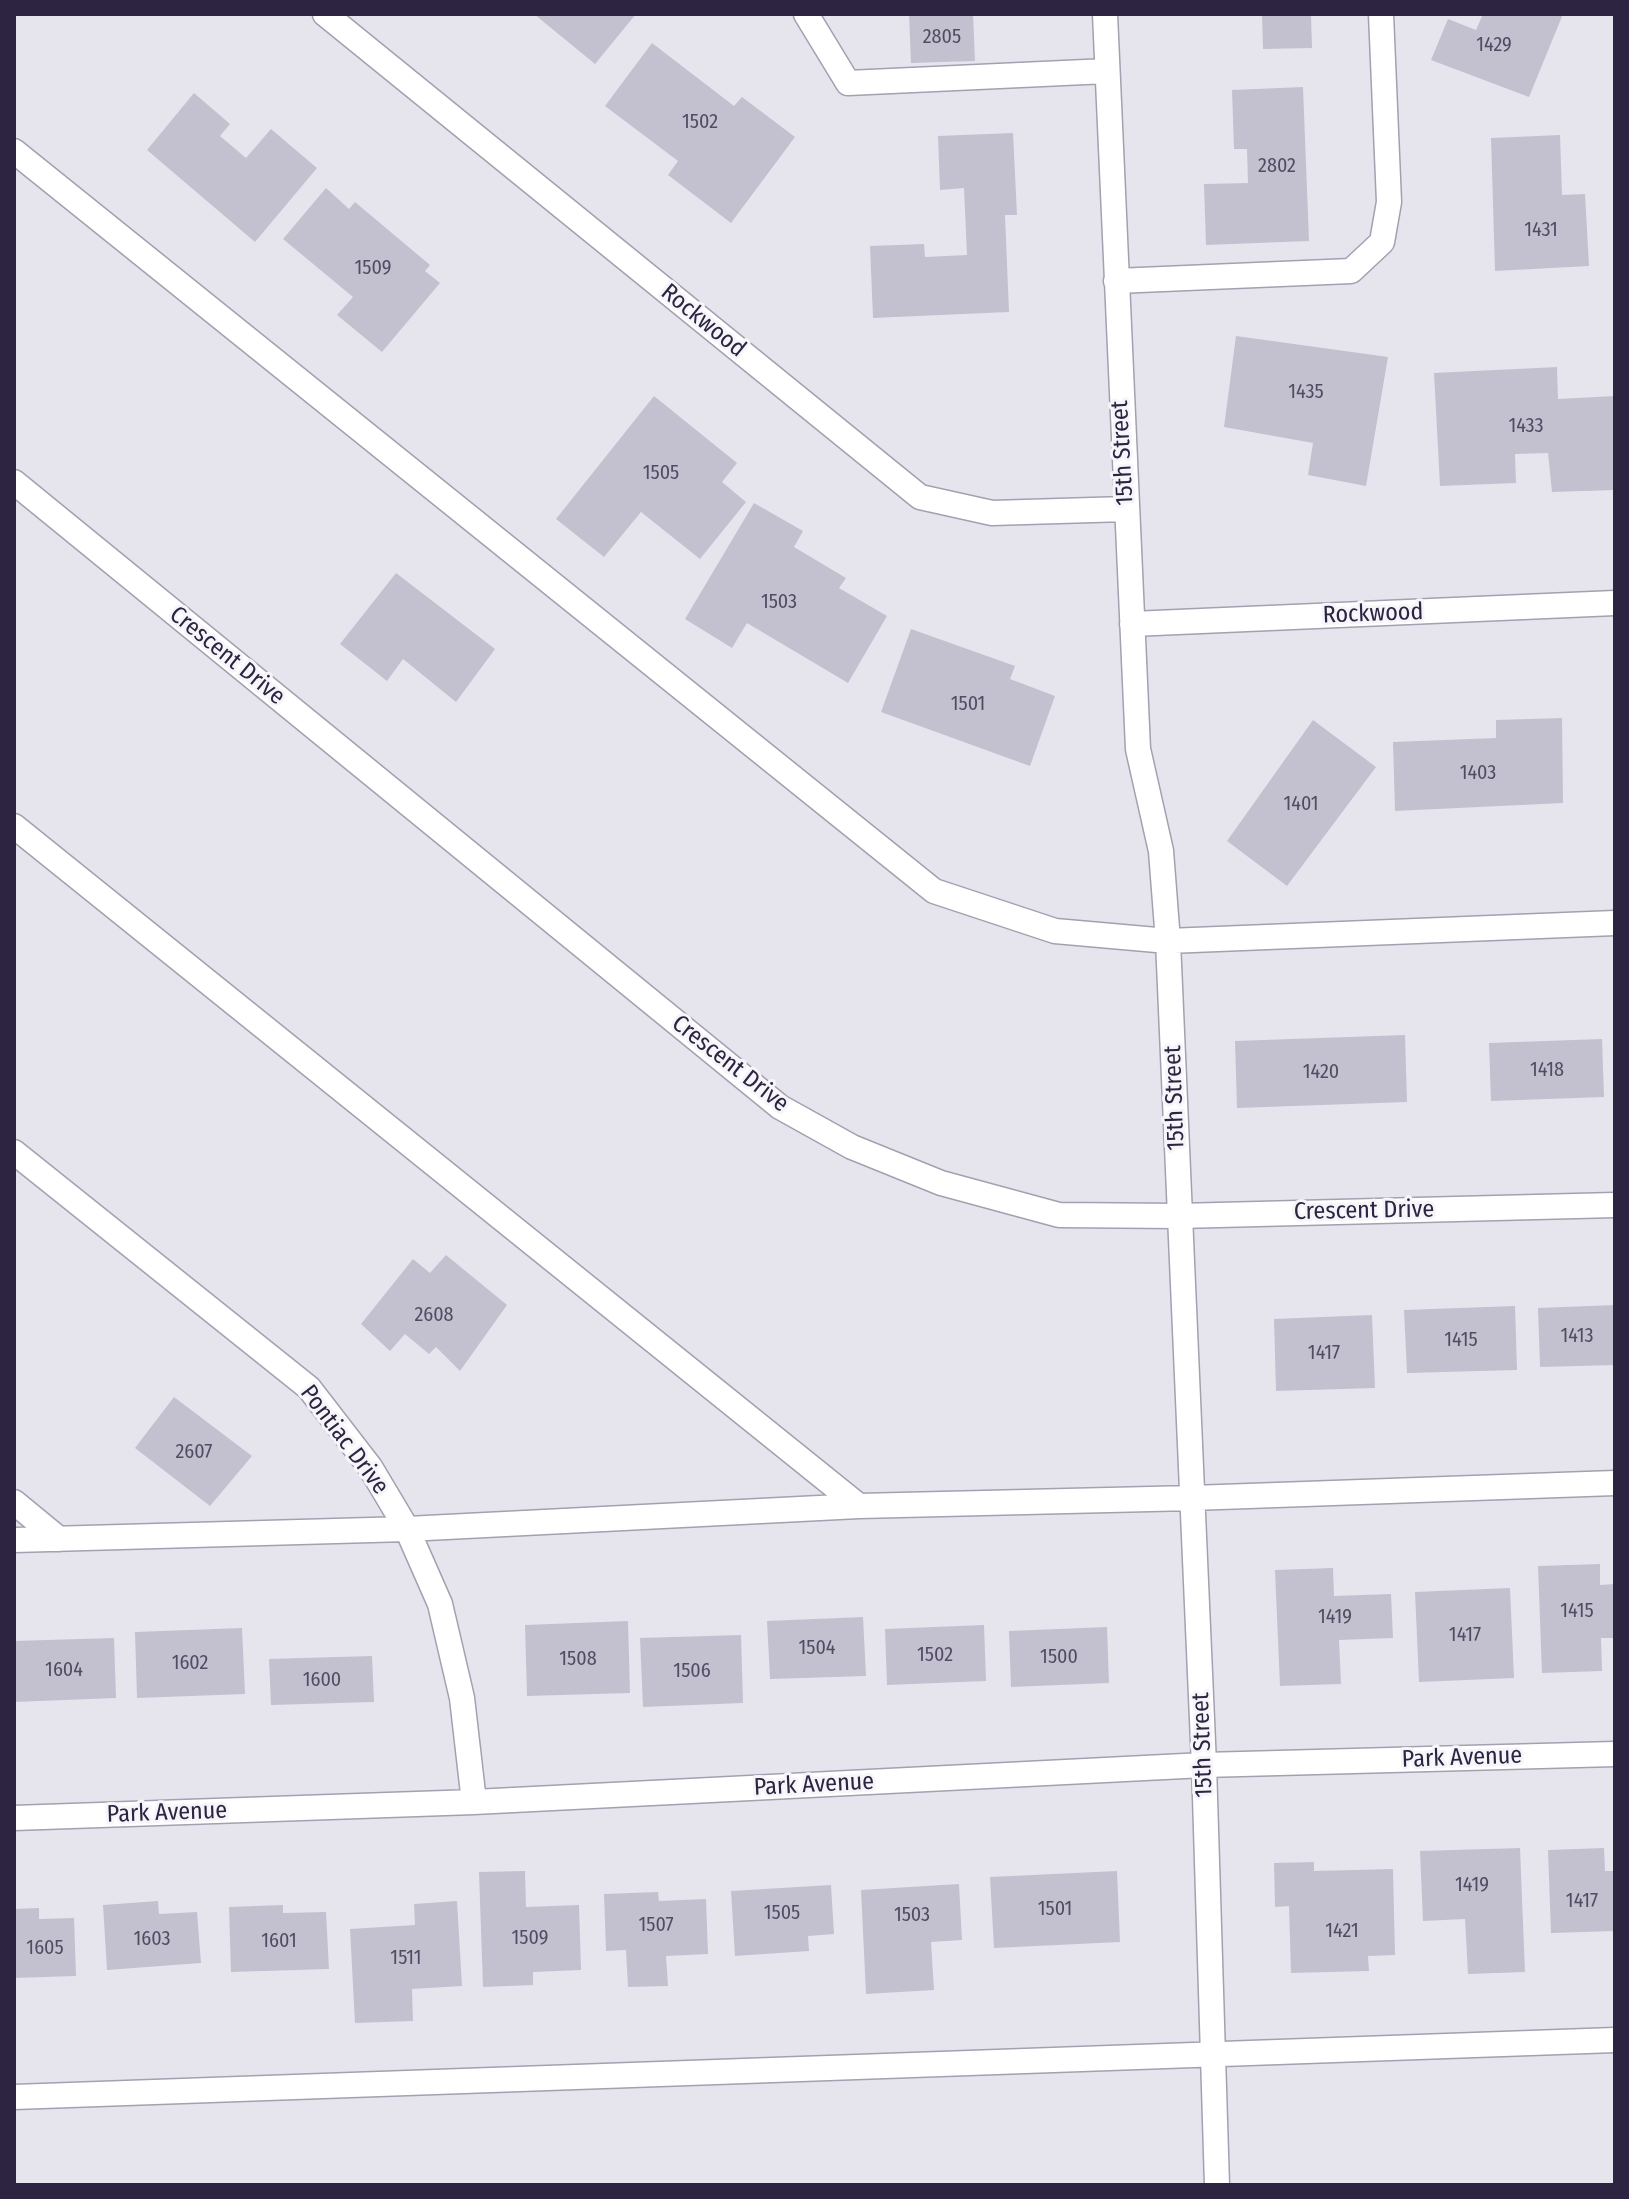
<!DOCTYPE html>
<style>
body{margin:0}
#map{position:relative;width:1629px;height:2199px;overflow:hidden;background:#e6e5ee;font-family:"Fira Sans Condensed",sans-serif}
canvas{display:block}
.frame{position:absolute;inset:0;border:16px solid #2d2441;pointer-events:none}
</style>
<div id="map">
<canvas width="1629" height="2199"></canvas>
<div class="frame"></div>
</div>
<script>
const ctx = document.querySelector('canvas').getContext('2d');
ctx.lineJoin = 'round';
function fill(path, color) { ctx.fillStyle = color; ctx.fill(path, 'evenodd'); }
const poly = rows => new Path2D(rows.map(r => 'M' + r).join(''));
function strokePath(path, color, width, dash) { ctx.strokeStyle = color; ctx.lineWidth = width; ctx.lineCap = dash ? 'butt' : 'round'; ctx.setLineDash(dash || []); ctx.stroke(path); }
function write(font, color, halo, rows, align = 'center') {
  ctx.font = font + ' "Fira Sans Condensed",sans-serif'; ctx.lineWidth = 6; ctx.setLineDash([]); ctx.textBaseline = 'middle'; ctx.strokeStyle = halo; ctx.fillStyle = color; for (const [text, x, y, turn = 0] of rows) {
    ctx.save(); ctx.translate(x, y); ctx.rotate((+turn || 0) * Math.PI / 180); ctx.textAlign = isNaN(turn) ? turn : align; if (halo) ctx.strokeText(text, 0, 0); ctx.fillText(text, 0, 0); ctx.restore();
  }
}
fill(poly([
 [534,14,636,14,595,64],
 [909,14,973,14,975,61,911,63],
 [1262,14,1311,14,1312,48,1263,49],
 [1483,14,1563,14,1529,97,1431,60,1448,19,1476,30],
 [652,43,734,106,742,97,795,137,731,223,668,175,678,161,605,106],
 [1303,87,1309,241,1206,245,1204,184,1248,183,1247,149,1234,149,1232,90],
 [194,93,230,124,220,136,246,158,271,129,317,168,255,242,147,150],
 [1013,133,1017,215,1005,215,1009,312,873,318,870,246,924,244,925,257,967,255,964,188,940,190,938,136],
 [1560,135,1562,195,1585,194,1589,266,1495,271,1491,138],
 [326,188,349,209,355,202,430,265,425,271,440,283,382,352,337,315,353,297,283,239],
 [1236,336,1388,357,1366,486,1308,475,1313,443,1224,427],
 [1557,367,1558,399,1615,396,1615,490,1552,492,1548,453,1515,454,1516,483,1440,486,1434,373],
 [654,396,737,463,722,482,746,502,700,559,641,512,604,557,556,519],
 [754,503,803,531,794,547,846,578,839,588,887,616,848,683,747,623,732,648,685,619],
 [396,573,495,649,456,702,403,659,387,681,340,644],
 [911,629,1015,666,1010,679,1055,696,1030,766,881,712],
 [1562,718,1563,803,1395,811,1393,742,1496,738,1496,720],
 [1313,720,1376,767,1287,886,1227,841],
 [1405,1035,1407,1102,1237,1108,1235,1041],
 [1602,1039,1604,1097,1491,1101,1489,1043],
 [446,1255,507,1305,460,1371,436,1347,429,1354,405,1334,390,1351,361,1324,413,1259,430,1273],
 [1615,1305,1615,1365,1540,1367,1538,1308],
 [1515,1306,1517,1370,1407,1373,1404,1310],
 [1372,1315,1375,1388,1276,1391,1274,1319],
 [174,1397,252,1456,210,1506,135,1448],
 [1600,1564,1600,1585,1615,1584,1615,1638,1601,1638,1602,1671,1542,1673,1538,1566],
 [1333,1568,1334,1596,1391,1594,1393,1638,1339,1640,1341,1684,1280,1686,1275,1570],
 [1510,1588,1514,1678,1419,1682,1415,1592],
 [863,1617,866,1676,770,1679,767,1621],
 [628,1621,630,1693,527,1696,525,1625],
 [984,1625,986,1681,887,1685,885,1629],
 [1107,1627,1109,1683,1011,1687,1009,1631],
 [242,1628,245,1694,137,1698,135,1632],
 [741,1635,743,1703,643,1707,640,1638],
 [114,1638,116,1698,14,1702,14,1641],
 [372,1656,374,1702,271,1705,269,1659],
 [1520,1848,1525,1972,1468,1974,1465,1919,1423,1921,1420,1851],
 [1604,1848,1605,1871,1615,1871,1615,1931,1551,1933,1548,1850],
 [1314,1862,1314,1871,1393,1869,1395,1955,1368,1956,1369,1971,1291,1973,1289,1906,1275,1907,1274,1863],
 [525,1871,526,1907,579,1905,581,1970,533,1972,533,1985,483,1987,479,1872],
 [1117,1871,1120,1942,994,1948,990,1877],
 [959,1884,962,1940,931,1942,934,1990,866,1994,861,1890],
 [831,1885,834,1934,808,1936,809,1951,735,1956,731,1891],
 [658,1892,659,1901,706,1899,708,1954,666,1956,668,1986,628,1987,626,1950,606,1951,604,1894],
 [158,1901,159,1914,197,1912,201,1963,107,1970,103,1905],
 [457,1901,462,1986,412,1989,413,2021,355,2023,350,1929,415,1925,414,1904],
 [283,1905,283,1913,326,1912,329,1969,231,1972,229,1907],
 [39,1908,39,1919,74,1918,76,1976,14,1978,14,1909]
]), '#c3c1cf');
const minor = poly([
 [325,14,920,497,992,513,1126,509],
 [806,14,848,83,1107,71],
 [1105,14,1138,749,1161,851,1168,941,1204,1765,1217,2185],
 [14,151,934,891,1055,931,1168,941,1615,923],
 [1116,281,1351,271,1382,242,1389,202,1381,14],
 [14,482,780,1107,852,1147,941,1183,1059,1215,1179,1216,1615,1205],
 [1132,624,1615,603],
 [14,826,859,1506],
 [14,1152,309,1388,370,1467,407,1529,440,1604,462,1698,474,1802],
 [14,1502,59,1539],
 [14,1540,407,1529,859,1506,1192,1498,1615,1483],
 [14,1818,474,1802,1204,1765,1615,1754],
 [14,2097,1615,2040]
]);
strokePath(minor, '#a3a0b0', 27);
strokePath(minor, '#fff', 24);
write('20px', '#524b64', null, [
 ["2805",942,37],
 ["1429",1494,45],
 ["1502",700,122],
 ["2802",1277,166],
 ["1431",1541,230],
 ["1509",373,268],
 ["1435",1306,392],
 ["1433",1526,426],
 ["1505",661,473],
 ["1503",779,602],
 ["1501",968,704],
 ["1403",1478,773],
 ["1401",1301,804],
 ["1418",1547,1070],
 ["1420",1321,1072],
 ["2608",434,1315],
 ["1413",1577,1336],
 ["1415",1461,1340],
 ["1417",1324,1353],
 ["2607",194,1452],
 ["1415",1577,1611],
 ["1419",1335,1617],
 ["1417",1465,1635],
 ["1504",817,1648],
 ["1502",935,1655],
 ["1500",1059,1657],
 ["1508",578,1659],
 ["1602",190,1663],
 ["1604",64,1670],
 ["1506",692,1671],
 ["1600",322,1680],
 ["1419",1472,1885],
 ["1417",1582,1901],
 ["1501",1055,1909],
 ["1505",782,1913],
 ["1503",912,1915],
 ["1507",656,1925],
 ["1421",1342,1931],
 ["1509",530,1938],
 ["1603",152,1939],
 ["1601",279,1941],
 ["1605",45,1948],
 ["1511",406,1958]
]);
write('24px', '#2d2441', '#f6f6fa', [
 ["Rockwood",703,321,39],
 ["15th Street",1123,453,-93],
 ["Rockwood",1373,614,-2],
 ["Crescent Drive",227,656,39],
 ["Crescent Drive",730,1064,38],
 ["15th Street",1175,1098,-92],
 ["Crescent Drive",1364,1211,-1],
 ["Pontiac Drive",344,1440,53],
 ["15th Street",1203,1745,-92],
 ["Park Avenue",1462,1758,-2],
 ["Park Avenue",814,1785,-3],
 ["Park Avenue",167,1813,-2]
]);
</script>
